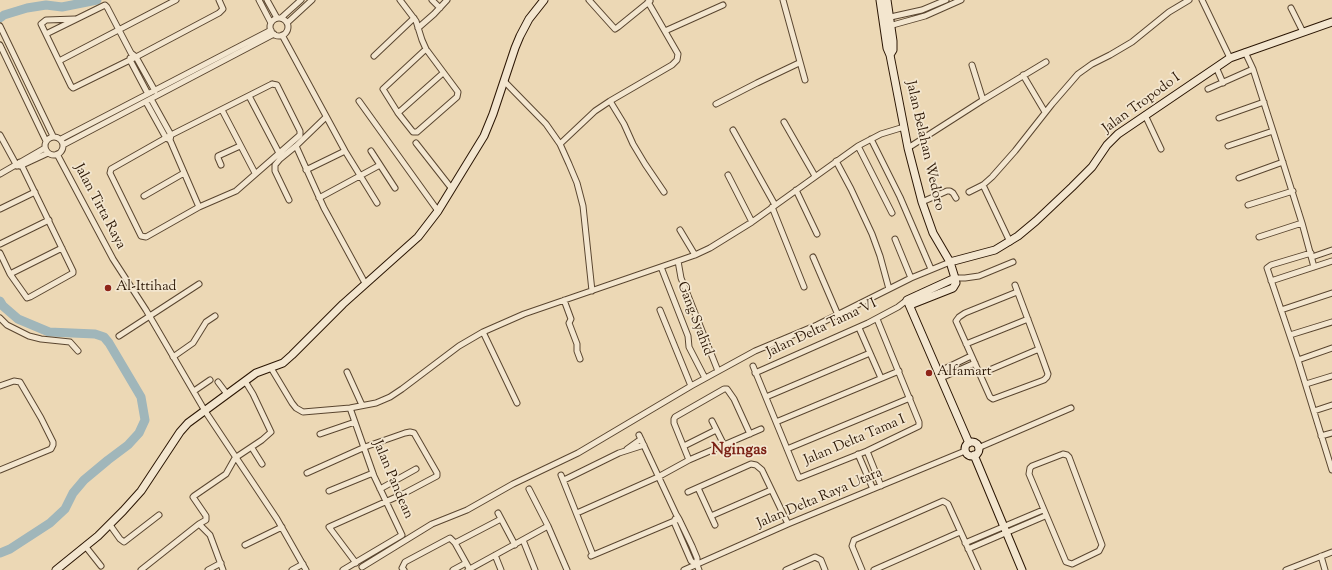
<!DOCTYPE html>
<style>
body{margin:0}
canvas{display:block;background:#ecd8b5}
</style>
<canvas width="1332" height="570"></canvas>
<script>
const ctx = document.querySelector('canvas').getContext('2d');
ctx.lineJoin = 'round';
const poly = rows => new Path2D(rows.map(r => 'M' + r).join(''));
function strokePath(path, color, width, dash) { ctx.strokeStyle = color; ctx.lineWidth = width; ctx.lineCap = dash ? 'butt' : 'round'; ctx.setLineDash(dash || []); ctx.stroke(path); }
function write(font, color, halo, rows, align = 'center') {
  ctx.font = font + ' "Sorts Mill Goudy",serif'; ctx.lineWidth = 3.5; ctx.setLineDash([]); ctx.textBaseline = 'middle'; ctx.strokeStyle = halo; ctx.fillStyle = color; for (const [text, x, y, turn = 0] of rows) {
    ctx.save(); ctx.translate(x, y); ctx.rotate((+turn || 0) * Math.PI / 180); ctx.textAlign = isNaN(turn) ? turn : align; if (halo) ctx.strokeText(text, 0, 0); ctx.fillText(text, 0, 0); ctx.restore();
  }
}
strokePath(poly([
 [0,18,4,15,27,8,46,5,62,7,97,0],
 [0,301,3,306,18,319,49,332,95,334,104,337,109,343,141,397,145,420,139,433,128,445,108,460,84,480,73,493,65,509,50,523,10,549,0,553]
]), '#a0b6ba', 9);
const street = poly([
 [259,0,271,23],
 [267,0,277,18],
 [400,0,416,21,422,40,426,49,458,92,457,97,417,132,413,132,398,113,383,89,426,49],
 [432,0,440,8],
 [589,0,615,29,618,27,650,1],
 [783,0,805,80],
 [1202,0,1230,58],
 [1291,8,1303,32],
 [281,18,301,0],
 [886,18,922,10,946,0],
 '270 27a9 9 0 1 1 18 0a9 9 0 1 1-18 0Z',
 [75,19,46,20,41,24,71,86,73,88,136,57,219,13,223,9,219,0],
 [287,23,312,0],
 [0,26,53,136],
 [889,26,925,16,961,0],
 [418,28,434,14,447,0],
 [665,31,723,5],
 [46,34,105,5,107,7,131,53,136,57,155,91],
 [282,35,345,151,377,203],
 [0,45,46,141],
 [1245,52,1253,69,1273,131,1302,223,1314,267],
 [374,56,414,18],
 [130,58,130,60,148,94],
 [59,61,176,0],
 [972,65,983,100],
 [1216,67,1223,83],
 [1023,75,1045,112],
 [504,81,546,124,560,144,569,164,577,183,583,206,592,291],
 [272,84,277,85,300,131,300,135,236,191,199,207,146,237,141,236,110,173,111,169,171,135,272,84],
 [1208,89,1253,69],
 [249,96,279,153],
 [151,99,171,135,170,140,199,207],
 [359,101,438,211],
 [610,101,624,124,633,144,645,164,664,192],
 [146,102,166,138,168,139],
 [716,104,757,83,799,63],
 [222,110,255,173],
 [398,113,443,73],
 [1145,115,1161,149],
 [1219,118,1264,102],
 [784,122,815,176],
 [733,130,775,205],
 [0,135,17,166],
 '45 146a9 9 0 1 1 18 0a9 9 0 1 1-18 0Z',
 [61,139,271,30],
 [871,139,900,197,931,269],
 [416,143,452,189],
 [560,144,595,111,610,101,672,65,677,60,678,54,648,2],
 [63,145,274,34],
 [296,146,324,208,365,283],
 [858,146,892,213],
 [1228,146,1273,131],
 [908,148,983,100,1046,62],
 [371,151,395,188],
 [57,154,113,259,146,310,205,411,277,519,306,570],
 [836,161,851,189,872,234,880,256,889,289],
 [221,165,218,158,218,156,240,146],
 [20,166,48,153],
 [306,170,345,151],
 [0,174,45,148],
 [728,175,752,222],
 [1239,178,1283,162],
 [983,185,1010,242],
 [796,190,817,234],
 [969,192,983,185,992,177,1015,151,1052,104,1078,74,1092,64,1110,55,1132,42,1169,12,1189,0],
 [144,196,184,173],
 [319,198,380,165],
 [289,200,275,171,275,165,280,159,296,146,326,117],
 [922,202,947,191,950,191,953,193,956,198],
 [1248,205,1293,191],
 [772,207,804,287],
 [0,209,35,192],
 [680,230,695,255],
 [1259,237,1302,223],
 [895,239,911,278],
 [0,244,49,220],
 [0,253,10,274,27,298,30,297,73,273,73,271,20,162],
 [1311,253,1271,265,1267,268,1298,360,1332,470],
 [813,257,838,315],
 [1312,257,1332,250],
 [678,261,681,278,718,371],
 [661,267,688,336,689,347,705,378],
 [10,274,62,248],
 [955,278,965,278,979,276,1013,262],
 [1271,281,1332,261],
 [1015,285,1039,349,1048,374,1047,377,1044,380,993,399,990,397,956,321,959,317,965,313,1017,292],
 [564,300,571,319,569,323,577,344,577,351,580,359],
 [660,310,691,386],
 [1281,310,1332,293],
 [0,318,7,325,29,336,41,339,70,342,78,351],
 [859,328,881,378],
 [483,332,517,403],
 [1290,335,1332,322],
 [119,336,199,284],
 [966,344,1028,319],
 [173,357,193,343,206,322,215,316],
 [1298,360,1332,348],
 [753,366,799,478,867,451,919,426,919,422,877,319],
 [271,368,292,403,296,408,303,412,350,408,376,403,390,397,402,389,459,346,483,332,524,314,678,261,695,255,710,248,752,222,858,146,881,134,904,127],
 [347,372,362,405],
 [938,372,971,356],
 [755,373,868,323,898,307,907,300],
 [980,374,1039,349],
 [941,378,975,363],
 [218,382,227,394],
 [1306,384,1332,376],
 [0,386,14,381,20,382,41,418,53,442,53,445,51,449,0,470],
 [194,391,210,380],
 [766,397,870,353],
 [1314,411,1332,405],
 [712,421,724,445],
 [776,422,899,371],
 [320,434,355,422],
 [639,435,676,514,679,519,692,546,697,558,697,565,699,570],
 [1321,436,1332,433],
 [684,446,716,430],
 [252,448,262,464],
 [978,448,1071,408],
 [627,449,641,439],
 [787,449,910,398],
 [867,451,881,486],
 [858,454,873,489],
 [1063,454,1067,455,1069,457,1102,545,1099,551,1072,564,1066,562,1029,474,1030,468,1032,466,1063,454],
 [689,460,674,423,674,419,675,417,724,389,727,389,734,399,750,434],
 [307,473,365,447,405,433,410,432,414,433,437,473,437,476,403,494,329,527,356,563],
 [561,475,593,555],
 [564,480,619,453,644,445],
 [698,488,715,525],
 [380,489,416,469],
 [529,489,548,526,567,570],
 [329,491,373,473],
 [688,492,751,464,756,465,762,470,788,524],
 [498,513,515,545],
 [577,513,658,477,689,460,761,429],
 [711,516,771,490],
 [675,519,674,522,691,561,697,565],
 [110,525,120,539,124,542,159,515],
 [523,540,535,570],
 [455,543,501,519],
 [965,543,1043,510],
 [245,545,282,527],
 [86,547,101,566],
 [968,549,1045,516],
 [495,555,501,570],
 [591,556,679,519],
 [1321,556,1325,570],
 [362,567,432,524,467,510,513,484,578,453,691,386,755,351,817,325,911,278,950,262],
 [141,570,199,524],
 [208,570,221,563],
 [223,570,210,535,199,524,206,520,206,516,193,497,194,496,226,474,235,458,262,440,271,432,253,394,245,381],
 [292,570,303,564],
 [343,570,402,535,374,476,350,408],
 [404,570,402,568,405,562,450,538,455,543,470,570],
 [453,570,466,563],
 [468,570,548,526],
 [684,570,788,524,965,451],
 [786,570,815,557,821,560,825,570],
 [862,570,852,546,854,540,943,501,948,504,978,570],
 [874,570,960,532],
 [1286,570,1332,552]
]);
const secondary = poly([
 [880,0,887,48,890,55,908,148,922,202,933,233,950,262,955,278,956,283,953,288,910,305],
 [887,0,893,41,893,50,890,55],
 [950,262,995,250,1018,236,1036,221,1072,187,1092,167,1107,145,1118,134,1230,58,1332,22],
 [955,278,907,300,969,443],
 '965 449a7 7 0 1 1 14 0a7 7 0 1 1-14 0Z',
 [974,455,1022,570],
 [56,570,98,536,123,511,141,491,180,432,188,423,256,373,283,363,292,355,343,304,418,237,438,211,484,136,493,114,515,48,520,36,529,19,544,0]
]);
strokePath(street, '#5a4630', 7);
strokePath(secondary, '#2a1503', 9);
strokePath(street, '#f3e6cf', 5);
strokePath(secondary, '#f3e6cf', 7);
for (const [x, y, r, color] of [
 [108,288,4,"#8f2418"],
 [929,373,4,"#8f2418"]
]) { const dot = new Path2D(); dot.arc(x, y, r, 0, 2 * Math.PI); ctx.fillStyle = color; ctx.fill(dot); strokePath(dot, '#f3e6cf', 1.5); }
write('14px', '#2a1503', '#f3e6cf', [
 ["Jalan Tropodo I",1142,104,-36],
 ["Jalan Belahan Wedoro",924,146,77],
 ["Jalan Tirta Raya",99,207,62],
 ["Gang Syahid",694,319,69],
 ["Jalan Delta Tama VI",822,329,-25],
 ["Jalan Delta Tama I",855,441,-23],
 ["Jalan Pandean",392,480,67],
 ["Jalan Delta Raya Utara",820,499,-23]
]);
write('14px', '#2a1503', '#f3e6cf', [
 ["Al-Ittihad",116,288],
 ["Alfamart",937,373]
], 'left');
write('bold 16px', '#7a1f14', '#f3e6cf', [
 ["Ngingas",739,451]
]);
</script>
